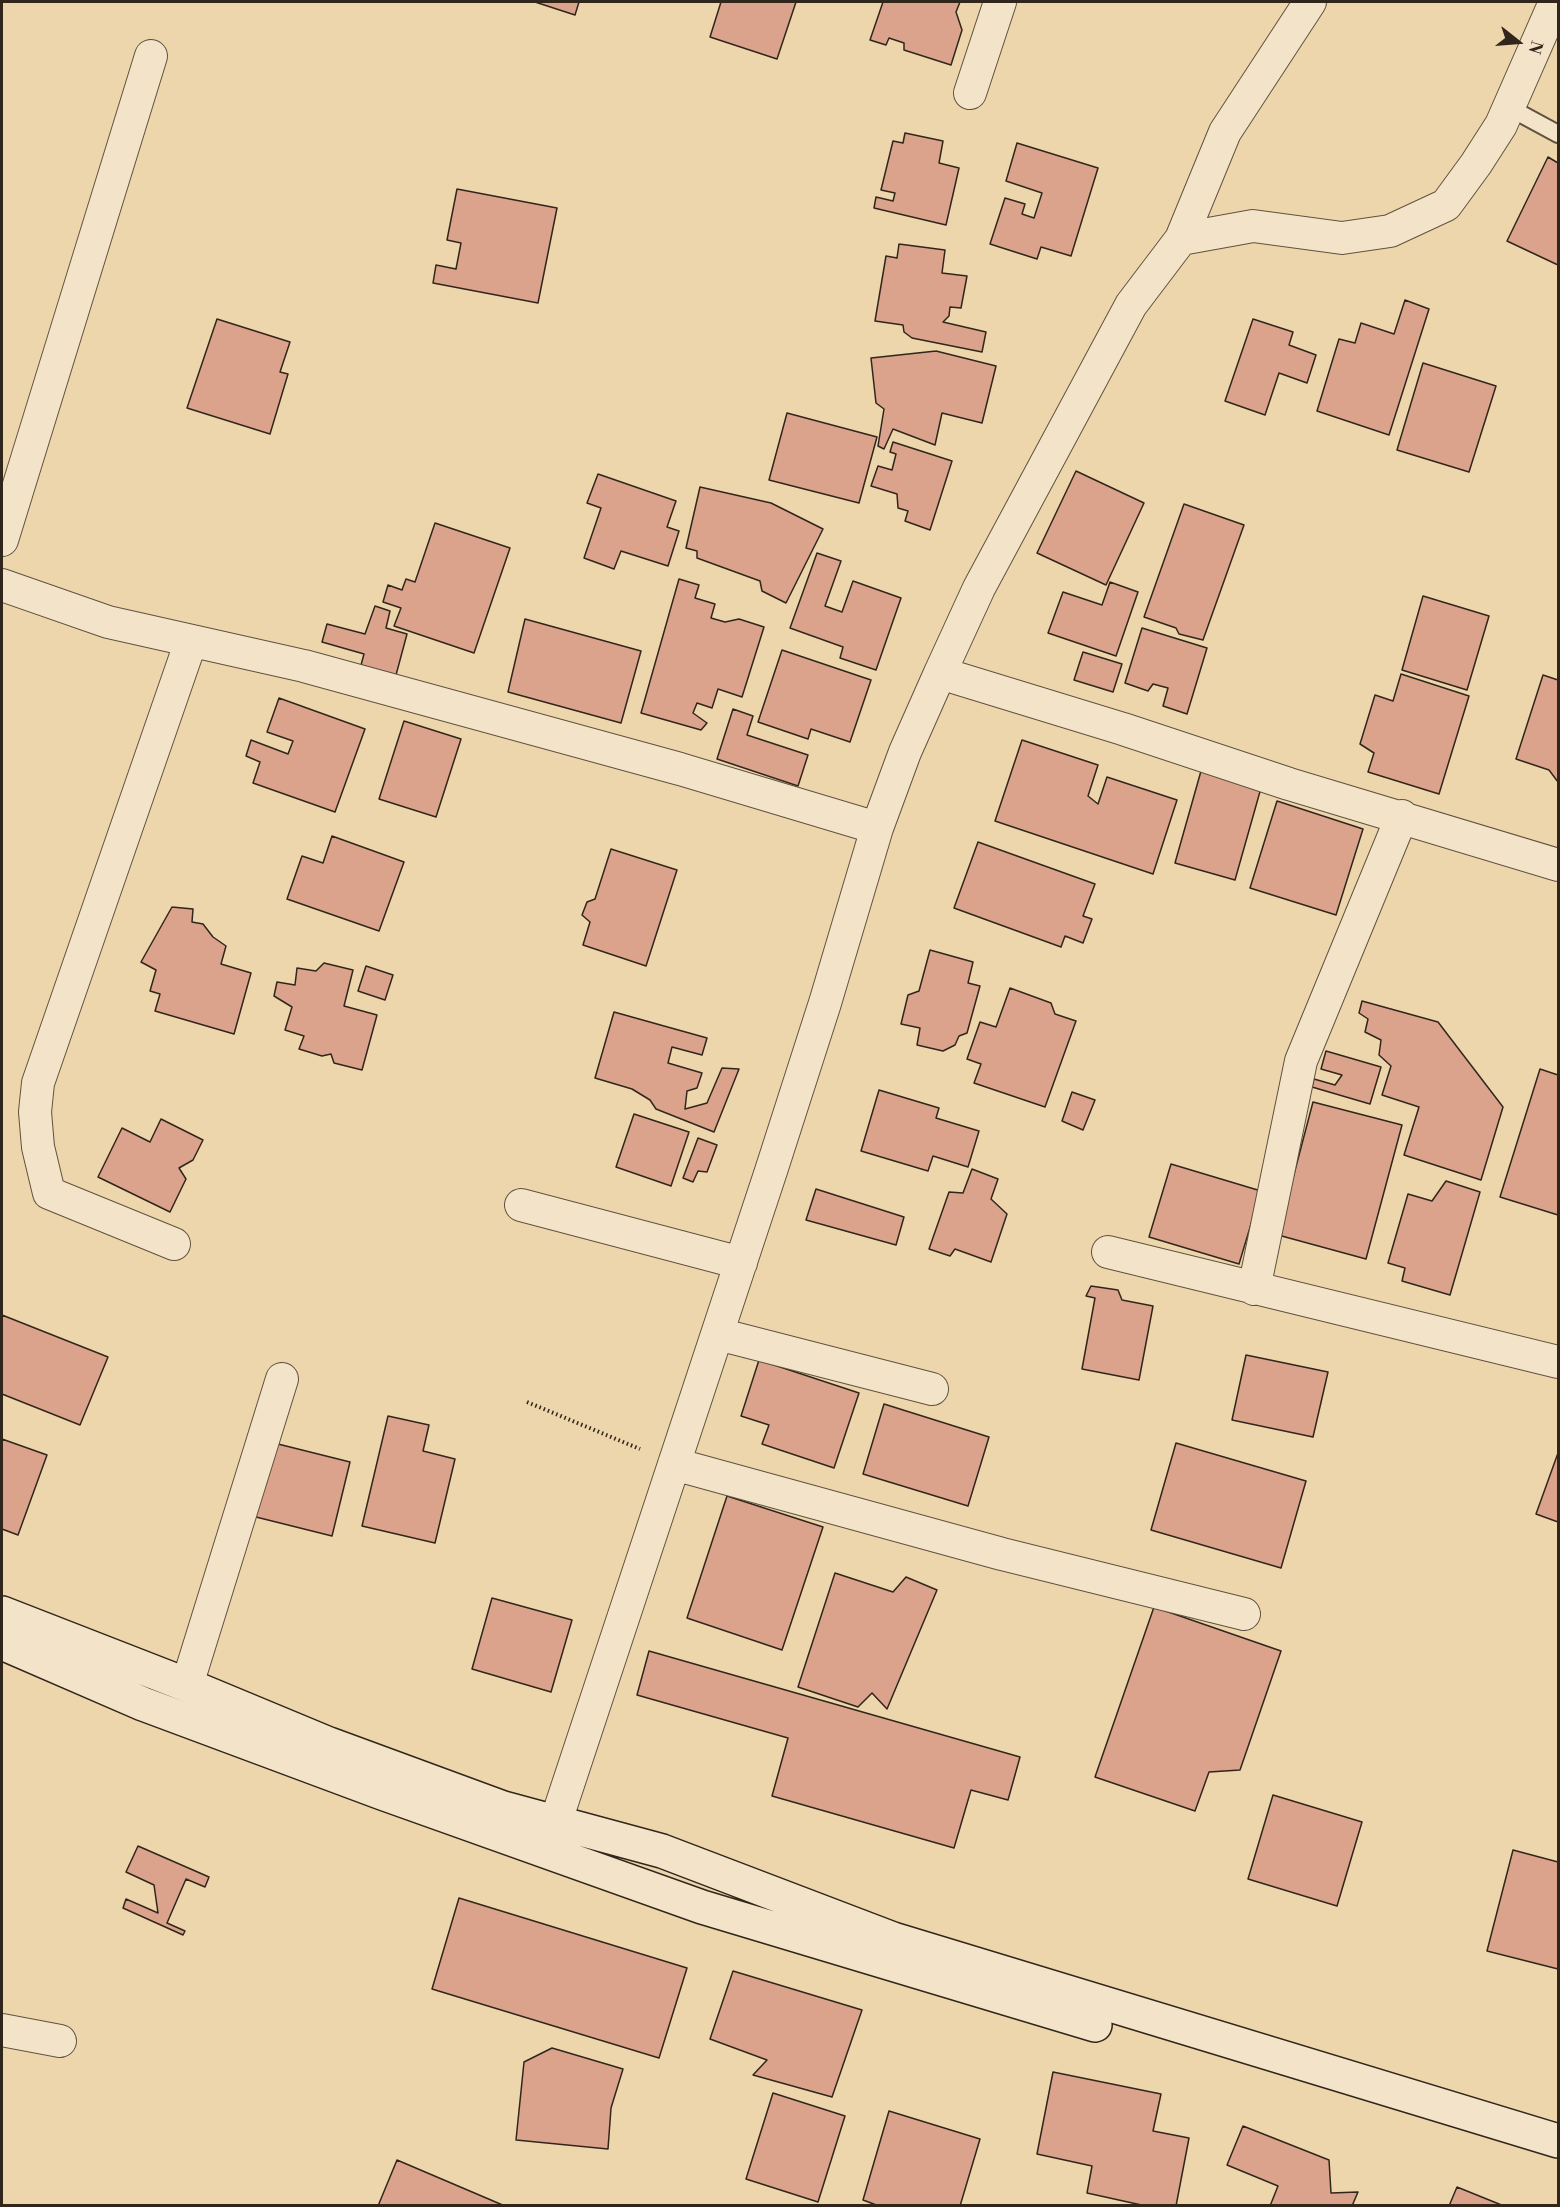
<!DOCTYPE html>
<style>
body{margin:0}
#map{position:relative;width:1560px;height:2207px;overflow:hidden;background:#edd6ac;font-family:"Libre Bodoni",serif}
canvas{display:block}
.frame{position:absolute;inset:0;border:3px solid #31261b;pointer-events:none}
.north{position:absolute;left:1488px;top:12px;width:60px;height:60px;-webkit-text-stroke:4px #f3e4c9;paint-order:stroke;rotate:107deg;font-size:16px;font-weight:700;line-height:24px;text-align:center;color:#31261b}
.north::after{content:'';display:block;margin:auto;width:21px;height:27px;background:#31261b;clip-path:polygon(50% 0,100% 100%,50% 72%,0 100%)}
</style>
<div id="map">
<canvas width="1560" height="2207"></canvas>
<div class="frame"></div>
<div class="north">N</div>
</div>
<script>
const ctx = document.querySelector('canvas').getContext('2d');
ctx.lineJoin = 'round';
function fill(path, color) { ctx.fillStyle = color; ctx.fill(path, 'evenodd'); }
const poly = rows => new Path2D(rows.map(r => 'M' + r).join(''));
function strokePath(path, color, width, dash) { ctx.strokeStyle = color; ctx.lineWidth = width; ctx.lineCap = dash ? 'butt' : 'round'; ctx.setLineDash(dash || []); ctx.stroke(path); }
const building = poly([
 [535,2,579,2,575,15,535,2],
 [721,2,796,2,777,59,710,37,721,2],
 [883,2,960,2,956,12,962,30,951,65,904,50,904,43,889,38,886,45,870,40,883,2],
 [905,133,943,141,939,163,959,168,946,225,874,208,876,197,893,201,895,193,881,190,893,141,903,143,905,133],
 [1017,143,1098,168,1071,256,1041,247,1037,259,990,244,1005,198,1025,204,1022,214,1034,218,1042,193,1006,181,1017,143],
 [1548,157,1558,163,1558,265,1507,241,1548,157],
 [457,189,557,208,538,303,433,283,436,265,456,269,461,243,447,240,457,189],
 [899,244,945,250,942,273,967,276,961,308,950,307,949,316,943,322,986,332,982,352,912,338,904,332,903,325,875,321,886,256,897,258,899,244],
 [1405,300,1429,309,1389,435,1317,411,1339,339,1355,343,1361,323,1394,334,1405,300],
 [217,319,290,342,280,372,288,374,270,434,187,408,217,319],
 [1253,319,1293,332,1289,345,1316,355,1307,383,1279,373,1265,415,1225,401,1253,319],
 [936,351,996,366,982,423,942,413,935,445,893,429,884,449,878,446,884,409,876,403,871,358,936,351],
 [1423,363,1496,386,1469,472,1397,450,1423,363],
 [787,413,877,437,859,503,769,480,787,413],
 [893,442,952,461,930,530,905,521,908,511,898,508,897,494,871,486,878,466,892,470,896,454,890,452,893,442],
 [1076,471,1144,503,1106,585,1037,553,1076,471],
 [598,474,676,501,667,527,679,531,668,566,621,551,614,569,584,558,601,508,587,503,598,474],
 [700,487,771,503,823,529,786,603,762,591,760,581,697,558,697,551,686,548,700,487],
 [1184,504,1244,525,1203,640,1179,634,1176,628,1144,617,1184,504],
 [435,523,510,548,474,653,394,626,401,608,383,602,388,585,402,590,406,579,415,582,435,523],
 [817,553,841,561,825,606,842,612,853,581,901,598,876,670,840,658,843,647,790,628,817,553],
 [679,579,699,585,695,598,715,604,711,618,725,622,739,619,764,627,742,697,718,689,712,708,697,703,693,713,707,723,701,730,641,713,679,579],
 [1110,582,1138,592,1116,656,1048,633,1063,592,1102,605,1110,582],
 [1423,596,1489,616,1467,690,1402,670,1423,596],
 [375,606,390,611,386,628,407,634,396,675,361,665,364,654,322,642,327,624,365,634,375,606],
 [525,619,641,651,621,723,508,692,525,619],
 [1142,628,1207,648,1187,714,1163,706,1168,688,1153,684,1148,691,1125,683,1142,628],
 [782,650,871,680,850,742,811,729,808,739,758,722,782,650],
 [1083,652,1122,664,1113,692,1074,680,1083,652],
 [1401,674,1469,696,1439,794,1368,772,1374,753,1360,744,1375,695,1393,701,1401,674],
 [1543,675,1558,680,1558,782,1549,770,1516,759,1543,675],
 [279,698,365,729,335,812,253,783,260,762,246,756,251,740,288,754,293,741,267,732,279,698],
 [733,709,753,716,747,735,808,755,798,786,717,759,733,709],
 [404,721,461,739,436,817,379,799,404,721],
 [1022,740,1098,765,1088,796,1098,804,1107,777,1177,800,1153,874,995,821,1022,740],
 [1201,771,1261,788,1235,880,1175,863,1201,771],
 [1277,801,1363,829,1336,915,1250,888,1277,801],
 [332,836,404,862,379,931,287,899,302,856,323,863,332,836],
 [978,842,1095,884,1083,916,1092,919,1083,943,1065,936,1061,947,954,908,978,842],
 [611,849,677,870,646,966,583,945,590,922,582,915,587,902,595,899,611,849],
 [172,907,193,909,192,922,203,924,213,937,226,946,221,964,251,973,234,1034,155,1011,160,994,150,991,156,970,141,962,172,907],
 [930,950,973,962,968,983,980,986,967,1033,959,1036,955,1045,943,1051,917,1045,920,1028,901,1024,908,995,919,991,930,950],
 [324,963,353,970,344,1006,377,1015,362,1070,334,1063,331,1054,322,1056,299,1049,304,1036,285,1030,292,1007,274,996,277,982,295,985,297,968,316,971,324,963],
 [366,966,393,975,385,1000,358,991,366,966],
 [1010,988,1051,1003,1055,1014,1076,1021,1045,1107,974,1083,981,1064,967,1059,980,1022,996,1027,1010,988],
 [1362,1001,1438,1022,1503,1107,1481,1180,1404,1155,1419,1107,1382,1095,1391,1066,1379,1055,1381,1040,1365,1032,1368,1019,1359,1013,1362,1001],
 [614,1012,707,1038,702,1055,672,1047,668,1063,702,1073,697,1088,687,1091,685,1109,707,1103,722,1068,739,1069,714,1132,656,1109,650,1100,632,1089,595,1078,614,1012],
 [1326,1051,1381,1067,1370,1104,1312,1087,1314,1079,1335,1085,1342,1075,1321,1069,1326,1051],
 [1540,1069,1558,1075,1558,1215,1500,1197,1540,1069],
 [879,1090,939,1108,936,1118,979,1131,968,1167,933,1156,928,1171,861,1151,879,1090],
 [1072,1092,1095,1100,1083,1130,1062,1121,1072,1092],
 [1313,1102,1402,1125,1366,1259,1278,1235,1313,1102],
 [634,1114,689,1132,671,1186,616,1167,634,1114],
 [161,1119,203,1140,193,1160,179,1168,186,1179,170,1212,98,1177,122,1128,150,1142,161,1119],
 [698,1138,717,1145,707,1172,698,1171,693,1182,683,1178,698,1138],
 [1171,1164,1261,1191,1239,1264,1149,1237,1171,1164],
 [972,1169,998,1179,991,1199,1007,1214,991,1262,955,1249,950,1256,929,1249,949,1192,963,1193,972,1169],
 [1446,1181,1480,1192,1450,1295,1402,1281,1405,1268,1388,1263,1408,1194,1432,1201,1446,1181],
 [816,1189,904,1217,896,1245,806,1220,816,1189],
 [1091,1286,1118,1290,1122,1300,1153,1306,1139,1380,1082,1369,1095,1298,1086,1296,1091,1286],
 [2,1315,108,1357,80,1425,2,1394,2,1315],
 [1246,1355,1328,1372,1313,1437,1232,1420,1246,1355],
 [759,1360,859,1393,834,1468,762,1444,769,1425,741,1416,759,1360],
 [884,1404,989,1437,968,1506,863,1474,884,1404],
 [388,1416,429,1425,423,1451,455,1459,435,1543,362,1526,388,1416],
 [2,1439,47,1455,18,1535,2,1529,2,1439],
 [270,1442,350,1462,332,1536,252,1516,270,1442],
 [1176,1443,1306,1481,1281,1568,1151,1530,1176,1443],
 [1558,1453,1558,1522,1536,1514,1558,1453],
 [727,1496,823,1527,782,1650,687,1618,727,1496],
 [835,1573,893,1592,906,1577,937,1590,887,1709,872,1693,858,1707,798,1687,835,1573],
 [492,1598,572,1620,551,1692,472,1669,492,1598],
 [1154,1607,1281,1651,1240,1770,1209,1772,1195,1811,1095,1777,1154,1607],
 [649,1651,1020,1757,1008,1800,971,1790,954,1848,772,1796,788,1738,637,1695,649,1651],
 [1273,1795,1362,1822,1337,1906,1248,1879,1273,1795],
 [138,1846,209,1877,205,1887,186,1879,167,1923,185,1931,183,1935,123,1908,126,1899,158,1913,154,1885,126,1872,138,1846],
 [1513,1850,1558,1862,1558,1969,1487,1951,1513,1850],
 [459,1898,687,1968,659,2058,432,1989,459,1898],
 [733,1971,862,2010,832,2097,753,2075,767,2060,710,2039,733,1971],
 [552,2048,623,2069,611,2108,608,2149,516,2140,524,2062,552,2048],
 [1053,2072,1161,2094,1153,2131,1189,2138,1176,2206,1146,2206,1087,2193,1092,2166,1037,2154,1053,2072],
 [773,2093,845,2116,818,2202,746,2179,773,2093],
 [889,2111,980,2139,960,2206,879,2206,863,2200,889,2111],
 [1243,2126,1329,2160,1331,2193,1358,2192,1352,2206,1270,2206,1278,2186,1227,2165,1243,2126],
 [397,2160,505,2206,378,2206,397,2160],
 [1457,2187,1504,2206,1449,2206,1457,2187]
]);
fill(building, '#dba38c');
strokePath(building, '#31261b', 1.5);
const lane = poly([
 [1510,108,1558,134]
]);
const street = poly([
 [1555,2,1501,125,1476,164,1446,205,1390,231,1342,238,1253,226,1181,239,1131,305,979,588,940,673,1123,729,1289,784,1558,865],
 [970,93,1000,2],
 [1181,239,1225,132,1310,2],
 [2,540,151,56],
 [2,585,108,622,304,666,680,769,877,828,905,752,940,673],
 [521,1205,741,1263],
 [174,1244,49,1193,38,1147,35,1112,38,1083,191,641],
 [1108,1252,1558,1362],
 [1254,1289,1301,1061,1402,816],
 [718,1334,932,1389],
 [674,1464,1002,1554,1244,1614],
 [187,1685,282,1379],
 [555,1824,771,1171,825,1003,877,828],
 [2,2030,60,2041]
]);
const secondary = poly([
 [2,1613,187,1685,329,1744,503,1808,662,1851,893,1939,1558,2141],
 [2,1643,143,1704,382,1793,702,1907,1095,2025]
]);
strokePath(lane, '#60523f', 20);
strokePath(street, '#60523f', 34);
strokePath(secondary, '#31261b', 36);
strokePath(poly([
 [527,1402,640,1449]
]), '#31261b', 4, [1.5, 3]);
strokePath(lane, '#f3e4c9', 16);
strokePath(street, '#f3e4c9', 32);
strokePath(secondary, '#f3e4c9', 33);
</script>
